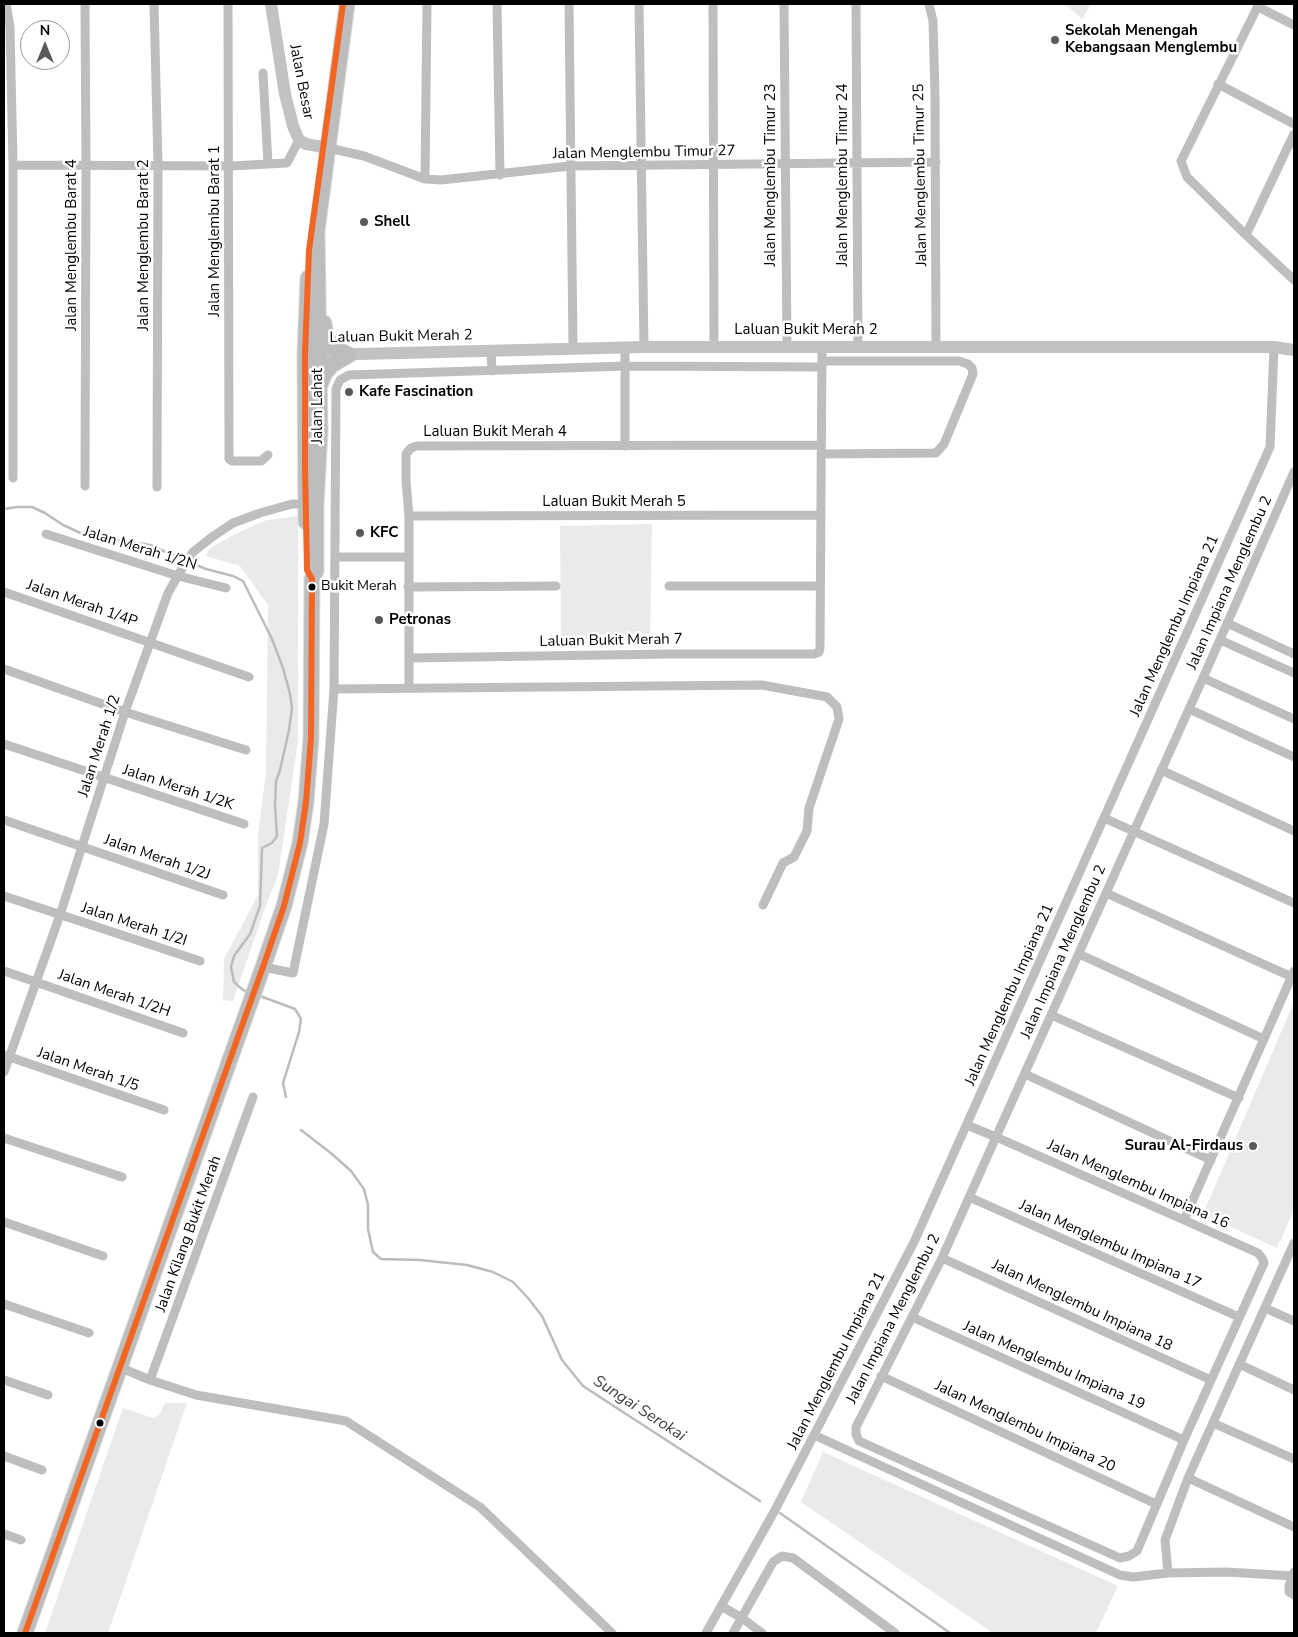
<!DOCTYPE html>
<style>
body{margin:0}
#map{position:relative;width:1298px;height:1637px;overflow:hidden;background:#fff;font-family:"Nunito Sans",sans-serif}
canvas{display:block}
.frame{position:absolute;inset:0;border:5px solid #000;pointer-events:none}
.north{position:absolute;left:20px;top:20px;width:50px;height:50px;box-sizing:border-box;background:#fff;border:1px solid #999;border-radius:50%;rotate:0deg;font-size:14px;font-weight:700;line-height:20px;text-align:center;color:#000}
.north::after{content:'';display:block;margin:auto;width:18px;height:22px;background:#595959;clip-path:polygon(50% 0,100% 100%,50% 72%,0 100%)}
</style>
<div id="map">
<canvas width="1298" height="1637"></canvas>
<div class="frame"></div>
<div class="north">N</div>
</div>
<script>
const ctx = document.querySelector('canvas').getContext('2d');
ctx.lineJoin = 'round';
function fill(path, color) { ctx.fillStyle = color; ctx.fill(path, 'evenodd'); }
const poly = rows => new Path2D(rows.map(r => 'M' + r).join(''));
function strokePath(path, color, width, dash) { ctx.strokeStyle = color; ctx.lineWidth = width; ctx.lineCap = dash ? 'butt' : 'round'; ctx.setLineDash(dash || []); ctx.stroke(path); }
function write(font, color, halo, rows, align = 'center') {
  ctx.font = font + ' "Nunito Sans",sans-serif'; ctx.lineWidth = 5; ctx.setLineDash([]); ctx.textBaseline = 'middle'; ctx.strokeStyle = halo; ctx.fillStyle = color; for (const [text, x, y, turn = 0] of rows) {
    ctx.save(); ctx.translate(x, y); ctx.rotate((+turn || 0) * Math.PI / 180); ctx.textAlign = isNaN(turn) ? turn : align; if (halo) ctx.strokeText(text, 0, 0); ctx.fillText(text, 0, 0); ctx.restore();
  }
}
fill(poly([
 [1065,4,1091,4,1082,19],
 [298,516,298,741,278,875,266,905,233,1001,223,1000,224,959,258,895,258,834,266,773,268,605,240,566,206,556,209,549,233,535,267,520],
 [652,524,650,641,561,639,560,526],
 [1294,1002,1294,1210,1277,1248,1203,1214],
 [165,1403,187,1403,108,1633,45,1633,123,1408,153,1418,159,1415],
 [823,1452,1118,1586,1096,1633,993,1633,801,1502]
]), '#eaeaea');
strokePath(poly([
 [4,509,17,507,32,507,45,513,63,525,85,535,150,545,184,560],
 [189,562,206,569,233,576,243,581,272,639,283,668,290,694,292,708,289,730,280,770,276,781,275,806,277,836,272,843,262,848,260,906,250,934,234,956,231,967,234,982,243,990,250,992],
 [260,996,295,1009,301,1019,299,1032,283,1083,286,1097],
 [301,1130,332,1154,351,1171,364,1189,368,1205,368,1229,373,1252,381,1259,420,1260,467,1265,493,1272,513,1282,528,1298,542,1316,562,1360,583,1386,760,1501],
 [780,1513,950,1633]
]), '#bcbcbc', 2.5);
const primary = poly([
 [324,323,326,335,330,345,349,355],
 [320,385,325,373,332,365,349,355],
 [306,522,305,354,308,278],
 [25,1633,263,967,284,906,300,843,306,802,311,738,312,579,316,571,316,505,320,431,317,231,347,4]
]);
strokePath(primary, '#dbdbdb', 17);
strokePath(poly([
 [6,4,10,27,13,165,13,478],
 [85,4,86,166,85,486],
 [154,4,158,165,157,487],
 [228,4,229,459,232,461,261,461,268,455],
 [497,4,500,175],
 [569,4,573,348],
 [639,4,644,347],
 [713,4,714,347],
 [784,4,787,347],
 [856,4,858,346],
 [929,4,933,21,935,96,936,346],
 [1259,4,1181,161,1187,177,1246,235,1294,280],
 [1258,7,1294,25],
 [263,73,268,164],
 [1218,84,1294,124],
 [329,148,364,156,425,179,441,180,570,166,936,162],
 [13,165,230,166,287,163,299,140],
 [425,179,427,4],
 [1246,235,1294,134],
 [625,347,625,446],
 [491,351,492,371],
 [821,454,936,453,944,444,973,374,972,368,968,364,959,361,822,361],
 [409,516,820,515],
 [46,534,178,576,226,588],
 [335,557,408,557],
 [669,586,820,586],
 [408,587,556,586],
 [4,592,249,677],
 [1227,623,1294,654],
 [1220,640,1294,673],
 [409,658,669,654,814,654,819,652,820,648,822,346],
 [4,669,125,712,246,750],
 [1203,678,1294,719],
 [409,688,409,516,406,481,406,454,411,448,417,446,821,445],
 [334,689,762,685,827,697,837,707,839,719,809,808,807,831,794,857,783,863,763,905],
 [1189,709,1294,757],
 [4,744,244,824],
 [1161,770,1294,831],
 [1104,818,1294,903],
 [4,820,223,895],
 [1106,893,1292,977],
 [4,896,200,961],
 [1079,954,1264,1039],
 [263,967,293,973,324,824,334,689,336,389,340,380,349,375,626,366,822,367],
 [4,971,183,1033],
 [1051,1015,1239,1098],
 [4,1055,164,1110],
 [4,1072,60,915,125,712,168,593,184,565,193,552,212,537,233,523,260,513,292,504,305,504],
 [1025,1074,1211,1160],
 [967,1125,996,1137,1184,1220,1258,1253,1262,1258,1264,1263,1184,1440,1137,1551,1129,1556,1120,1558,859,1441,856,1434,856,1427,942,1258,996,1137,1203,678,1294,472],
 [4,1138,122,1177],
 [969,1197,1239,1317],
 [1184,1220,1294,971],
 [4,1222,103,1256],
 [942,1258,1211,1380],
 [4,1304,89,1333],
 [1265,1308,1294,1321],
 [912,1317,1184,1440],
 [1239,1364,1294,1390],
 [119,1367,150,1380,196,1395,346,1421,480,1507,612,1633],
 [881,1376,1156,1504],
 [4,1380,48,1395],
 [150,1380,253,1097],
 [1213,1423,1294,1459],
 [814,1435,1120,1575,1133,1577,1168,1573,1226,1572,1294,1576],
 [4,1456,42,1470],
 [1188,1478,1294,1527],
 [4,1534,21,1540],
 [1294,1572,1289,1586,1289,1592,1294,1595],
 [1168,1573,1165,1540,1188,1478,1294,1243],
 [721,1606,742,1618,762,1633],
 [706,1633,774,1512,914,1242,1270,447,1274,347],
 [733,1633,773,1562,782,1556,793,1558,895,1633]
]), '#bebebe', 9);
strokePath(poly([
 [271,4,285,94,293,126,299,140,306,144,323,147],
 [318,355,644,347,1274,347,1294,350]
]), '#c2c2c2', 12);
strokePath(primary, '#bdbdbd', 15);
strokePath(poly([
 [25,1633,263,967,284,906,300,843,306,802,311,738,312,579,307,570,305,466,305,354,309,250,343,4]
]), '#f26522', 6);
for (const [x, y, r, color] of [
 [1055,40,5,"#595959"],
 [364,222,5,"#595959"],
 [349,392,5,"#595959"],
 [360,533,5,"#595959"],
 [312,587,4.5,"#000"],
 [379,620,5,"#595959"],
 [1253,1146,5,"#595959"],
 [100,1423,4.5,"#000"]
]) { const dot = new Path2D(); dot.arc(x, y, r, 0, 2 * Math.PI); ctx.fillStyle = color; ctx.fill(dot); strokePath(dot, '#fff', 2); }
write('14px', '#000', '#fff', [
 ["Bukit Merah",321,587]
], 'left');
write('bold 15px', '#000', '#fff', [
 ["Sekolah Menengah",1065,31],
 ["Kebangsaan Menglembu",1065,48],
 ["Shell",374,222],
 ["Kafe Fascination",359,392],
 ["KFC",370,533],
 ["Petronas",389,620],
 ["Surau Al-Firdaus",1243,1146,"right"]
], 'left');
write('15px', '#000', '#fff', [
 ["Jalan Besar",301,82,79],
 ["Jalan Menglembu Timur 27",644,153,-1],
 ["Jalan Menglembu Timur 23",771,175,-90],
 ["Jalan Menglembu Timur 24",843,175,-90],
 ["Jalan Menglembu Timur 25",921,175,-91],
 ["Jalan Menglembu Barat 1",215,231,-90],
 ["Jalan Menglembu Barat 4",72,245,-90],
 ["Jalan Menglembu Barat 2",144,245,-90],
 ["Laluan Bukit Merah 2",806,330],
 ["Laluan Bukit Merah 2",401,337,-1],
 ["Jalan Lahat",318,406,-90],
 ["Laluan Bukit Merah 4",495,432],
 ["Laluan Bukit Merah 5",614,502],
 ["Jalan Merah 1/2N",140,549,17],
 ["Jalan Impiana Menglembu 2",1230,583,-66],
 ["Jalan Merah 1/4P",82,604,19],
 ["Jalan Menglembu Impiana 21",1175,626,-66],
 ["Laluan Bukit Merah 7",611,641,-1],
 ["Jalan Merah 1/2",100,746,-72],
 ["Jalan Merah 1/2K",178,788,18],
 ["Jalan Merah 1/2J",157,858,19],
 ["Jalan Merah 1/2I",134,925,18],
 ["Jalan Impiana Menglembu 2",1064,952,-66],
 ["Jalan Merah 1/2H",114,994,19],
 ["Jalan Menglembu Impiana 21",1010,995,-66],
 ["Jalan Merah 1/5",88,1070,19],
 ["Jalan Menglembu Impiana 16",1138,1185,24],
 ["Jalan Kilang Bukit Merah",189,1234,-70],
 ["Jalan Menglembu Impiana 17",1110,1245,24],
 ["Jalan Menglembu Impiana 18",1082,1306,25],
 ["Jalan Impiana Menglembu 2",894,1319,-63],
 ["Jalan Menglembu Impiana 21",837,1361,-63],
 ["Jalan Menglembu Impiana 19",1054,1366,24],
 ["Jalan Menglembu Impiana 20",1025,1427,25]
]);
write('italic 16px', '#414141', '#fff', [
 ["Sungai Serokai",639,1409,33]
]);
</script>
